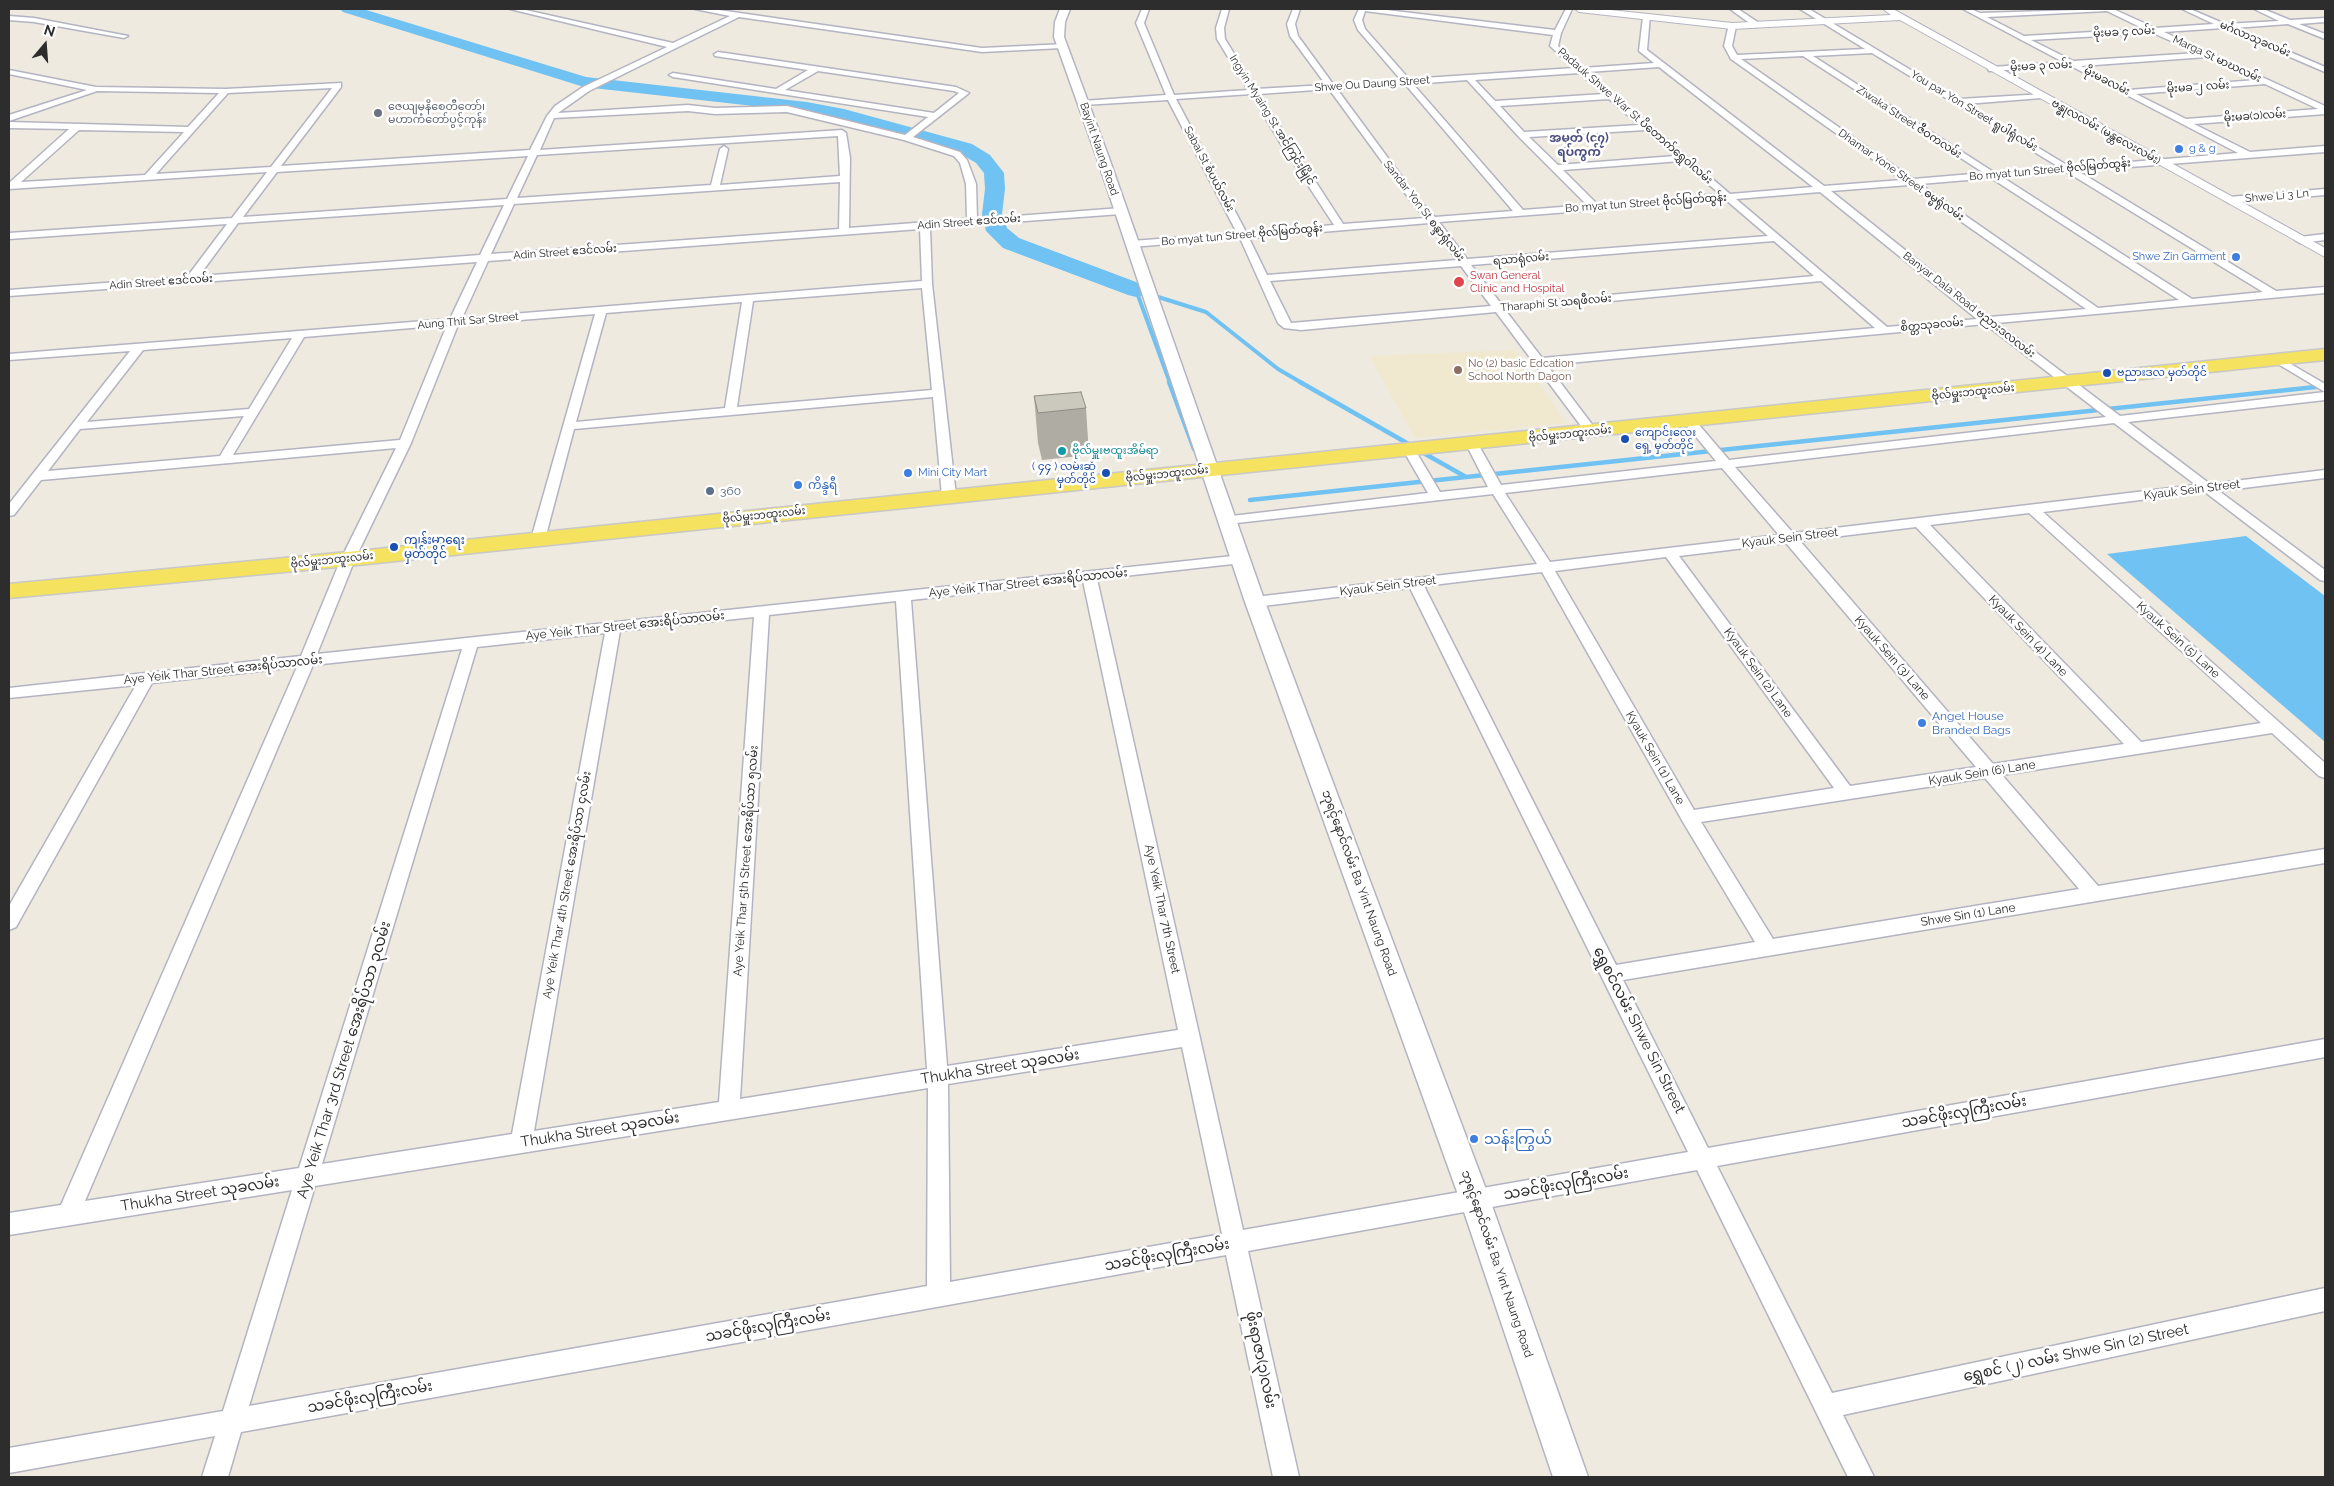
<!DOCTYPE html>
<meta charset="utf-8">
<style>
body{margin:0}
#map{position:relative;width:2334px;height:1486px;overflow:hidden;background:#efeadf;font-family:Raleway,sans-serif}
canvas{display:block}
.frame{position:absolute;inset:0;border:10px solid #2d2d2d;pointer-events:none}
.north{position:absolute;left:20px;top:20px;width:50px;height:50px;-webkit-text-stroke:4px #fff;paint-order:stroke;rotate:18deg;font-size:14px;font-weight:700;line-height:20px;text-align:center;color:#2d2d2d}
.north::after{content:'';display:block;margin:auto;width:18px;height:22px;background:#2d2d2d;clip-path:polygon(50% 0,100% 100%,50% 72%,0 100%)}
</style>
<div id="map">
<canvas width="2334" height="1486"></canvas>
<div class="frame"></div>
<div class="north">N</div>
</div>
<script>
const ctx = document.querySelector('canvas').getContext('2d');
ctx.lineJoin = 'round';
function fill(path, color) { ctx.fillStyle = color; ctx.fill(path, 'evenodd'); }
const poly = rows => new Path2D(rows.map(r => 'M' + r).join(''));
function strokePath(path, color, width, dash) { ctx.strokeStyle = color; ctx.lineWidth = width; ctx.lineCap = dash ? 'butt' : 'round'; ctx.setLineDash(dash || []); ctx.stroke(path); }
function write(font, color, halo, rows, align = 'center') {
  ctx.font = font + ' Raleway,"Noto Sans Myanmar",sans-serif'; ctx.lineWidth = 5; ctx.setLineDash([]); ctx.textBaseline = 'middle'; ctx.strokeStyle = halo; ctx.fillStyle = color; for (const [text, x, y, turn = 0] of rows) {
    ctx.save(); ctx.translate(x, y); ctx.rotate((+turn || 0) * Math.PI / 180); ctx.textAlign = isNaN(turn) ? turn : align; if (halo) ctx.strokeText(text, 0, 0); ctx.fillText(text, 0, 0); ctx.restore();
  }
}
fill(poly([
 [1515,350,1566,423,1415,438,1369,356]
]), '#f0e9cf');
fill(poly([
 [2246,536,2325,596,2325,742,2107,554]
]), '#70c2f3');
strokePath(poly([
 [1136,290,1206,312,1278,369,1302,383],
 [1136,290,1170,383]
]), '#70c2f3', 4);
strokePath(poly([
 [1169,382,1194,449],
 [1300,382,1412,446],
 [1420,451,1466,477,2325,386],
 [1250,500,1466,477]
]), '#70c2f3', 4.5);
fill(poly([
 [340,9,363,9,586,77,807,102,844,109,972,144,990,155,1004,173,1005,189,1002,214,1007,228,1019,238,1144,285,1147,290,1144,295,1136,297,1128,295,1003,248,986,231,982,214,985,189,984,173,976,163,958,152,836,118,807,112,584,87,343,12,340,9]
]), '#70c2f3');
const minor = poly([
 [510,9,521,9,673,43,730,16,695,9,712,9,982,48,1065,44,1066,46,1062,48,982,52,739,17,589,91,558,113,688,105,715,108,787,106,905,135,928,117,673,77,669,75,673,73,776,89,808,70,715,56,714,54,718,52,956,87,969,93,913,137,960,152,967,160,976,184,977,219,1121,208,1126,211,1121,214,930,228,932,284,956,496,949,500,942,496,933,397,574,429,545,539,538,543,533,542,531,539,595,314,458,325,411,443,355,559,317,654,1242,555,1247,556,1249,559,1247,562,1242,563,1097,579,1243,1230,1688,1152,1410,588,1255,607,1248,602,1255,597,1537,564,1493,494,1228,524,1223,523,1221,520,1223,517,1428,493,1403,450,1409,446,1415,450,1440,492,1488,487,1466,444,1472,440,1478,444,1501,485,1716,461,1684,422,1690,418,1694,419,1729,460,2106,417,1985,324,1547,365,1597,431,1591,435,1587,434,1496,312,1301,330,1284,328,1278,323,1240,238,1132,247,1127,244,1132,241,1237,233,1168,100,1083,105,1079,103,1083,101,1166,95,1136,23,1142,9,1149,9,1144,23,1174,95,1248,90,1217,39,1216,28,1222,9,1229,9,1224,28,1225,39,1256,89,1326,85,1290,36,1287,24,1293,9,1300,9,1295,24,1298,36,1333,84,1401,80,1358,30,1354,20,1359,9,1378,9,1555,30,1566,9,1572,9,1561,33,1558,46,1582,68,1654,63,1639,51,1643,17,1650,15,1647,50,1824,186,1902,180,1731,59,1724,46,1729,24,1736,26,1732,46,1737,55,1865,49,1800,9,1809,9,1959,99,2044,94,2045,96,2041,98,1966,104,2070,167,2238,153,2071,66,1989,71,1988,69,1992,67,2063,62,1963,9,1971,9,1980,13,2113,9,2155,28,2214,24,2182,9,2190,9,2225,24,2279,21,2254,9,2263,9,2290,20,2325,18,2325,22,2299,24,2325,34,2325,39,2288,24,2234,28,2325,67,2325,72,2223,28,2164,32,2325,106,2325,114,2194,124,2250,152,2325,146,2325,152,2078,171,2276,291,2325,287,2325,293,1997,323,2120,416,2325,392,2273,361,2271,359,2273,357,2277,356,2325,384,2325,400,2128,422,2210,484,2325,470,2325,478,2219,491,2325,570,2325,581,2320,580,2205,492,2043,512,2325,763,2325,778,2319,776,2272,733,2002,775,2098,886,2325,849,2325,863,1623,980,1708,1148,2325,1039,2325,1057,1717,1166,1832,1393,2325,1288,2325,1311,1843,1415,1874,1477,1848,1477,1697,1170,1248,1251,1299,1477,1273,1477,1226,1255,241,1432,228,1477,202,1477,215,1436,9,1473,9,1448,223,1411,292,1190,9,1235,9,1213,61,1205,297,667,152,683,16,927,9,930,9,906,136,685,9,698,9,688,301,656,341,559,396,448,41,480,14,515,9,516,9,504,130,351,9,360,9,354,450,319,477,262,9,296,9,290,187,277,227,224,9,239,9,233,232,218,267,172,9,189,9,183,69,129,9,128,9,122,188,127,219,93,97,91,9,121,9,115,87,90,9,74,9,70,96,87,226,89,341,83,341,87,281,166,530,150,547,116,555,106,583,87,667,47,510,9],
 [1365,11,1553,35,1550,46,1574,68,1409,79,1365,29,1362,20,1365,11],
 [2107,11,2144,29,2024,36,1987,17,2107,11],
 [2153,33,2198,53,2073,61,2031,40,2153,33],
 [1872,53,2059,167,1995,173,1813,56,1872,53],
 [1803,56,1984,173,1913,179,1741,59,1803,56],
 [2207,57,2256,80,2128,90,2081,66,2207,57],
 [1659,67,1813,187,1730,194,1588,72,1659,67],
 [818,71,954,91,959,93,934,113,785,90,818,71],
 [1579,73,1604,94,1495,101,1475,80,1579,73],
 [1467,80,1519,137,1587,205,1523,210,1413,84,1467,80],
 [1405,84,1513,211,1435,217,1419,200,1337,89,1405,84],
 [2265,84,2318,109,2186,119,2136,94,2265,84],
 [332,88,271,167,156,174,228,93,332,88],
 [1329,89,1413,204,1425,218,1343,224,1259,94,1329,89],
 [1251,94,1281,144,1334,225,1246,232,1176,99,1251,94],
 [1609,99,1639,125,1524,132,1500,106,1609,99],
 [688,111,715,114,787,112,904,140,954,156,960,163,966,184,967,219,849,228,850,158,846,133,842,130,540,150,554,118,688,111],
 [79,130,184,132,145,175,21,182,79,130],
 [1645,130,1675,156,1558,165,1529,137,1645,130],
 [838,136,840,176,720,185,728,149,724,146,720,149,711,185,517,198,537,155,838,136],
 [528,156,507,199,243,217,277,172,528,156],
 [1681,161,1720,194,1597,204,1563,170,1681,161],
 [2067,172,2263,292,2192,299,2002,177,2067,172],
 [1991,178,2179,300,2098,308,1920,184,1991,178],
 [840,182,839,229,491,254,514,204,840,182],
 [1909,185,2086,309,1989,317,1831,191,1909,185],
 [1820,192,1977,319,1887,327,1736,199,1820,192],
 [1726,200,1768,236,1467,259,1439,222,1726,200],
 [504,205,480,255,199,276,238,223,504,205],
 [1429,223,1457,260,1267,275,1249,238,1429,223],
 [920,229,922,281,462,318,488,261,920,229],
 [1774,241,1814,276,1502,305,1471,265,1774,241],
 [1461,266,1491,306,1291,323,1270,281,1461,266],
 [1821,281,1875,328,1542,358,1506,311,1821,281],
 [922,288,932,390,737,407,753,301,922,288],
 [742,302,725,408,576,422,606,313,742,302],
 [447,325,400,440,233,455,304,337,447,325],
 [292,338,249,409,87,422,143,350,292,338],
 [244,416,220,456,48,471,80,429,244,416],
 [2114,423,2196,485,1793,533,1735,467,2114,423],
 [1722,468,1779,535,1550,562,1505,493,1722,468],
 [2029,513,2261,723,2141,742,1930,525,2029,513],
 [1916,527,2124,744,1993,764,1800,541,1916,527],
 [1786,543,1976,767,1850,786,1679,556,1786,543],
 [1666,557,1834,788,1694,810,1555,571,1666,557],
 [1542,572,1683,822,1755,942,1616,965,1424,586,1542,572],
 [1083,581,1178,1030,947,1066,911,600,1083,581],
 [896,601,927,1069,740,1099,769,615,896,601],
 [754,617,719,1102,534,1131,620,631,754,617],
 [605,633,512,1134,322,1164,477,647,605,633],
 [462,649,299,1168,85,1201,313,665,462,649],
 [1985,778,2079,889,1773,939,1701,822,1985,778],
 [1182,1047,1222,1234,950,1282,948,1084,1182,1047],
 [928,1088,927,1286,249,1406,315,1186,928,1088],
 [1730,9,1738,9,1762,25,1755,27,1730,9],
 [9,16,34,18,128,36,124,38,34,22,9,20,9,16],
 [2325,189,2325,195,2229,203,2224,200,2229,197,2325,189],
 [2325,234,2325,240,2300,243,2295,240,2300,237,2325,234]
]);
const tertiary = poly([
 [1575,9,1601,9,1732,23,1891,15,1883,9,1893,9,2325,248,2325,257,1900,20,1732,29,1579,12,1575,9]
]);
const secondary = poly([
 [1060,9,1070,9,1065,22,1064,37,1109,158,1265,602,1490,1200,1588,1477,1553,1477,1460,1200,1245,602,1097,158,1054,37,1055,22,1060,9]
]);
const primary = poly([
 [2325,349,2325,360,348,566,9,598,9,584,348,552,2325,349]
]);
strokePath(minor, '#b3b4c1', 3);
strokePath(tertiary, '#b3b4c1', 2);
strokePath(secondary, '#b3b4c1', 3);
strokePath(primary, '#c8c8c8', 3);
fill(minor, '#fff');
fill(tertiary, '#fff');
fill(secondary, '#fff');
fill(primary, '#f5e25e');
fill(poly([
 [1034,396,1086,408,1089,455,1042,460,1038,443]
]), '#afaca3');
const building = poly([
 [1081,392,1086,408,1038,413,1034,396,1081,392]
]);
fill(building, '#cbc8be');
strokePath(building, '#8e8c85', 1);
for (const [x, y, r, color] of [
 [378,113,5,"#6b7280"],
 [2179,149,5,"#3f7fe0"],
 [2236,257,5,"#3f7fe0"],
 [1459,282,6,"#e0444e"],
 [1458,370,5,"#8d6e63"],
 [2107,373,5,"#1a4fb4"],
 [1625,439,5,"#1a4fb4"],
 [1062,451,5,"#0f9aa8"],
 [908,473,5,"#3f7fe0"],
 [1106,473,5,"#1a4fb4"],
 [798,485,5,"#3f7fe0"],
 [710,491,5,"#5c6f8a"],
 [394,547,5,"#1a4fb4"],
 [1922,723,5,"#3f7fe0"],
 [1474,1139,5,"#3f7fe0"]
]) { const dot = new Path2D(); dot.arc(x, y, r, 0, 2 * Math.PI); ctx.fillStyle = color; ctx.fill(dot); strokePath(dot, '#fff', 2); }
write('11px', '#2d2d2d', '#fff', [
 ["မိုးမခ ၄ လမ်း",2124,32,-3],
 ["မင်္ဂလာသုခလမ်း",2255,39,23],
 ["Marga St မာဃလမ်း",2217,59,25],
 ["မိုးမခ ၃ လမ်း",2041,66,-3],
 ["မိုးမခလမ်း",2107,81,27],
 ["Shwe Ou Daung Street",1372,84,-4],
 ["မိုးမခ ၂ လမ်း",2198,87,-4],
 ["You par Yon Street ရူပါရုံလမ်း",1974,111,31],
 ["Padauk Shwe War St ပိတောက်ရွှေဝါလမ်း",1635,116,41],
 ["မိုးမခ(၁)လမ်း",2255,116,-4],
 ["Ingyin Myaing St အင်ကြင်းမြိုင်",1272,120,58],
 ["Ziwaka Street ဇီဝကလမ်း",1909,122,33],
 ["ဗန္ဓုလလမ်း (မန္တလေးလမ်း)",2106,132,29],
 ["Bayint Naung Road",1099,149,71],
 ["Sabai St စံပယ်လမ်း",1209,169,62],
 ["Bo myat tun Street ဗိုလ်မြတ်ထွန်း",2050,170,-5],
 ["Dhamar Yone Street ဓမ္မရုံလမ်း",1901,175,35],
 ["Shwe Li 3 Ln",2277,196,-5],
 ["Bo myat tun Street ဗိုလ်မြတ်ထွန်း",1646,203,-4],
 ["Sandar Yon St စန္ဒာရုံလမ်း",1424,211,52],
 ["Adin Street ဧဒင်လမ်း",969,222,-4],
 ["Bo myat tun Street ဗိုလ်မြတ်ထွန်း",1242,235,-5],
 ["Adin Street ဧဒင်လမ်း",565,252,-4],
 ["ရသာရုံလမ်း",1521,259,-5],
 ["Adin Street ဧဒင်လမ်း",161,282,-4],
 ["Tharaphi St သရဖီလမ်း",1556,303,-5],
 ["Banyar Dala Road ဗညားဒလလမ်း",1969,305,38],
 ["Aung Thit Sar Street",468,321,-5],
 ["စိတ္တသုခလမ်း",1932,325,-5],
 ["ဗိုလ်မှူးဘထူးလမ်း",1973,392,-6],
 ["ဗိုလ်မှူးဘထူးလမ်း",1570,434,-6],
 ["ဗိုလ်မှူးဘထူးလမ်း",1167,474,-6],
 ["ဗိုလ်မှူးဘထူးလမ်း",764,515,-6],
 ["ဗိုလ်မှူးဘထူးလမ်း",332,560,-6]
]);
write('11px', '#5b616d', '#fff', [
 ["ဇေယျမုနိစေတီတော်၊",388,107],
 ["မဟာကံတော်ပွင့်ကုန်း",388,120]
], 'left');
write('11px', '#366cbe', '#fff', [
 ["g & g",2189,149],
 ["Shwe Zin Garment",2226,257,"right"],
 ["Mini City Mart",918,473]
], 'left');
write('11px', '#be3a42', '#fff', [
 ["Swan General",1470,276],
 ["Clinic and Hospital",1470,289]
], 'left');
write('11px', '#785e54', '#fff', [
 ["No (2) basic Edcation",1468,364],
 ["School North Dagon",1468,377]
], 'left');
write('11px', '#164399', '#fff', [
 ["ဗညားဒလ မှတ်တိုင်",2117,373],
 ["ကျောင်းလေး",1635,433],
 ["ရှေ့ မှတ်တိုင်",1635,446],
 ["( ၄၄ ) လမ်းဆုံ",1096,467,"right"],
 ["မှတ်တိုင်",1096,480,"right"]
], 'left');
write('11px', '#0d838f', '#fff', [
 ["ဗိုလ်မှူးဗထူးအိမ်ရာ",1072,451]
], 'left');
write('bold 12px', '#4b4f80', '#fff', [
 ["အမှတ် (၄၇)",1579,138],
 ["ရပ်ကွက်",1579,152]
]);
write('12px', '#366cbe', '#fff', [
 ["ကိန္ဒရီ",808,485],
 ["Angel House",1932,716],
 ["Branded Bags",1932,730]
], 'left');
write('12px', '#2d2d2d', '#fff', [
 ["Kyauk Sein Street",2192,490,-7],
 ["Kyauk Sein Street",1790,538,-7],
 ["Aye Yeik Thar Street အေးရိပ်သာလမ်း",1028,583,-6],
 ["Kyauk Sein Street",1388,586,-7],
 ["Aye Yeik Thar Street အေးရိပ်သာလမ်း",625,626,-6],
 ["Kyauk Sein (4) Lane",2028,636,46],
 ["Kyauk Sein (5) Lane",2178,640,42],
 ["Kyauk Sein (3) Lane",1892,658,49],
 ["Aye Yeik Thar Street အေးရိပ်သာလမ်း",223,670,-6],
 ["Kyauk Sein (2) Lane",1758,673,54],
 ["Kyauk Sein (1) Lane",1655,758,60],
 ["Kyauk Sein (6) Lane",1982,773,-9],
 ["Aye Yeik Thar 5th Street အေးရိပ်သာ ၅လမ်း",746,861,-86],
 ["ဘုရင့်နောင်လမ်း Ba Yint Naung Road",1359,883,70],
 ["Aye Yeik Thar 4th Street အေးရိပ်သာ ၄လမ်း",567,885,-80],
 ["Aye Yeik Thar 7th Street",1162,909,78],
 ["Shwe Sin (1) Lane",1968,915,-9],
 ["ဘုရင့်နောင်လမ်း Ba Yint Naung Road",1497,1264,71]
]);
write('12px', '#4e5e75', '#fff', [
 ["360",720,491]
], 'left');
write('12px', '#164399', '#fff', [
 ["ကျန်းမာရေး",404,540],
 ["မှတ်တိုင်",404,554]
], 'left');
write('15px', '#2d2d2d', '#fff', [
 ["ရွှေစင်လမ်း Shwe Sin Street",1639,1030,63],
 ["Aye Yeik Thar 3rd Street အေးရိပ်သာ ၃လမ်း",344,1060,-73],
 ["Thukha Street သုခလမ်း",1000,1067,-9],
 ["သခင်ဖိုးလှကြီးလမ်း",1964,1112,-10],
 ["Thukha Street သုခလမ်း",600,1130,-9],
 ["သခင်ဖိုးလှကြီးလမ်း",1566,1184,-10],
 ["Thukha Street သုခလမ်း",200,1194,-9],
 ["သခင်ဖိုးလှကြီးလမ်း",1167,1255,-10],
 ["သခင်ဖိုးလှကြီးလမ်း",768,1326,-10],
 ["ရွှေစင် (၂) လမ်း Shwe Sin (2) Street",2076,1353,-12],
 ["ဖိုးရာဇာ(၃)လမ်း",1261,1360,78],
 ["သခင်ဖိုးလှကြီးလမ်း",370,1397,-10]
]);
write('15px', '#366cbe', '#fff', [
 ["သန်းကြွယ်",1484,1139]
], 'left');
</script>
